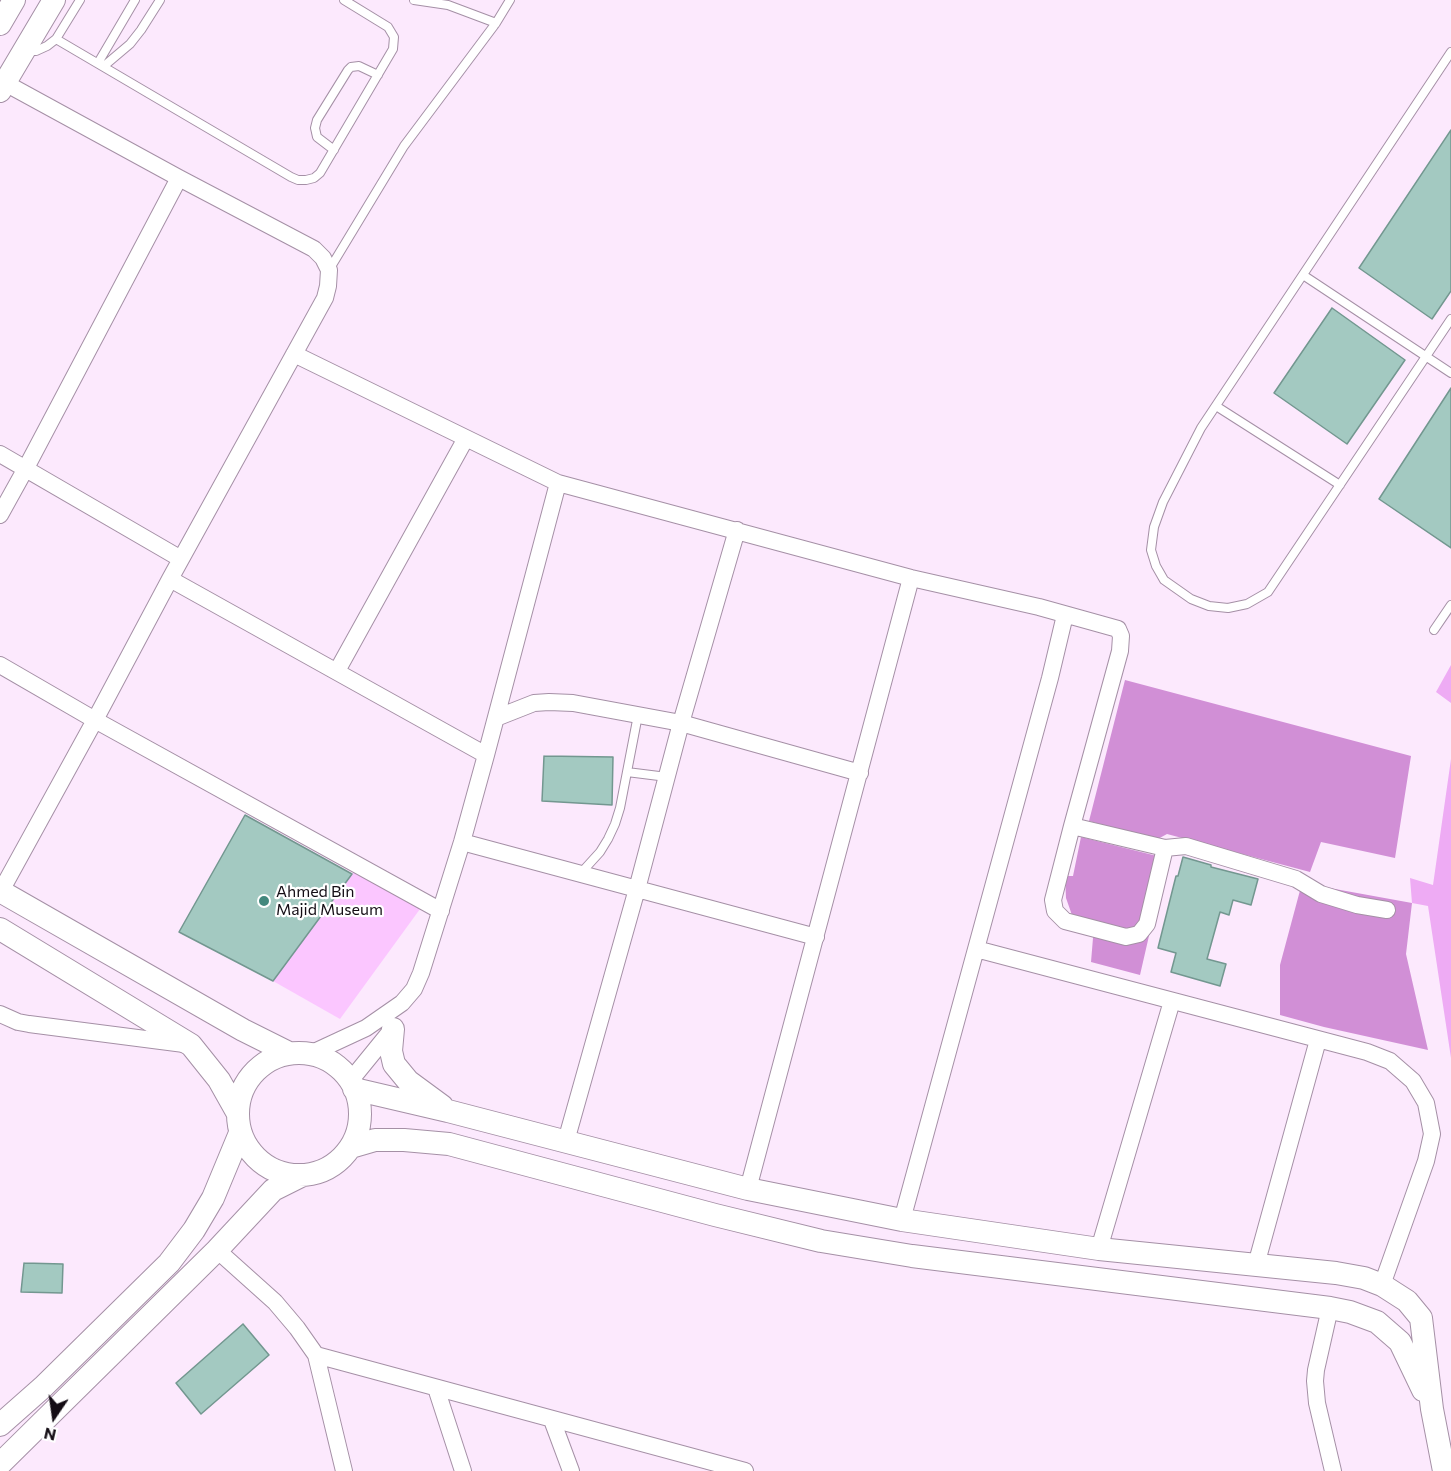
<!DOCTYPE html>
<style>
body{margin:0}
#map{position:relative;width:1451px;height:1471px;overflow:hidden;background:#fce9fd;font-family:Commissioner,sans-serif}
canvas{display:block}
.north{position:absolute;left:24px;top:1387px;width:60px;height:60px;-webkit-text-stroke:4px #fff;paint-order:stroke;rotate:193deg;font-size:16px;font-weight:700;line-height:24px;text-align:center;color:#140d15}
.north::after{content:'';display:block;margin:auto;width:21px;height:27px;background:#140d15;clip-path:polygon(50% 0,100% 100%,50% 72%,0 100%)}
</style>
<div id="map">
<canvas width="1451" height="1471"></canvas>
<div class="north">N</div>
</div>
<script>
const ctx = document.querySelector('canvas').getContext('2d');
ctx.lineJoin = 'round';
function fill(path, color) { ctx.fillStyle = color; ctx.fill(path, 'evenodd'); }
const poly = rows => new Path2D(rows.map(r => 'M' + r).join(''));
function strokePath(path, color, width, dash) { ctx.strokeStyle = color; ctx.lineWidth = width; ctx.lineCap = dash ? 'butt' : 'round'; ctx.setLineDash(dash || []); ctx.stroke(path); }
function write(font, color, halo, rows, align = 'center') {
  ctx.font = font + ' Commissioner,sans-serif'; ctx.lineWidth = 4.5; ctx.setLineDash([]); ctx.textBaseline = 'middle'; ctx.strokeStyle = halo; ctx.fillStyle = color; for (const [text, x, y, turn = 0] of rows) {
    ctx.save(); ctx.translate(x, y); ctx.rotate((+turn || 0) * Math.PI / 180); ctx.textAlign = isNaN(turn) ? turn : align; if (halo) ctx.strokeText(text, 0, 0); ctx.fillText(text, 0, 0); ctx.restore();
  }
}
fill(poly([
 [356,869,420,909,340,1019,273,981]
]), '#fbc6ff');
fill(poly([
 [1125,680,1411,756,1395,858,1321,842,1310,872,1167,834,1156,840,1089,821],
 [1081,837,1157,856,1154,914,1140,975,1091,962,1094,926,1073,918,1066,898,1065,876,1073,876],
 [1302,883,1412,903,1406,954,1428,1050,1324,1027,1280,1015,1280,965]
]), '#d18fd6');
fill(poly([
 [1451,665,1451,703,1436,692],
 [1451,759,1451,1058,1428,906,1412,903,1410,878,1433,885]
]), '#eeabf4');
const building = poly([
 [1451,130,1451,291,1432,319,1359,268,1451,130],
 [1332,308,1405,360,1347,444,1274,393,1332,308],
 [1451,388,1451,548,1379,499,1451,388],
 [544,756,613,757,612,805,542,801,544,756],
 [245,815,352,874,273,981,179,932,245,815],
 [1183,857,1211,865,1211,867,1258,879,1251,905,1233,900,1229,915,1220,912,1207,959,1226,964,1220,986,1171,972,1176,953,1158,948,1176,876,1178,876,1183,857],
 [24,1263,63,1264,62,1293,21,1292,24,1263],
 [243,1324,269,1355,201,1414,176,1383,243,1324]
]);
fill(building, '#a3c9c1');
strokePath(building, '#739790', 1.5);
const lane = poly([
 [414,0,448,5,496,23],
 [56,39,291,177,298,180,306,180,314,178,320,173,393,49,394,37,388,27,344,0],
 [28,51,36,51,47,46,56,39,80,0],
 [1451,52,1201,428,1163,502,1154,527,1151,550,1156,566,1164,580,1191,599,1209,606,1228,608,1247,604,1268,592,1451,319],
 [98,63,135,0],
 [104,66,130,44,141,30,160,0],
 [334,150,317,137,315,128,317,120,348,70,351,67,359,66,378,75],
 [329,270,404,146,496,23,510,0],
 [1303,275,1451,373],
 [1216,406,1340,485],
 [1434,630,1451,605],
 [627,772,667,777],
 [580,874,600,852,608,839,615,824,620,808,638,715]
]);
const street = poly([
 [294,354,558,483,911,578,1039,607,1118,629,1121,636,1120,651,1072,826,1053,900,1055,911,1065,921,1126,937,1139,934,1147,924,1165,848],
 [0,454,181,559],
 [0,515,26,468,179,178],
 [170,579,486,755],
 [0,665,95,720,441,911],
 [337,671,466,438],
 [496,718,534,703,549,702,573,703,681,723,860,773],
 [1072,826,1165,848,1186,846,1296,879,1321,894,1357,905,1387,910],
 [462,842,816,937],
 [1,891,95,720,170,579,325,298,328,286,329,270,323,258,314,249,179,178,5,83],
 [976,949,1367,1052,1390,1061,1413,1081,1426,1103,1432,1134,1426,1161,1382,1285],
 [0,1014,18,1022,29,1024,184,1044],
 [310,1054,366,1028,402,1003,414,989,421,973,462,842,486,755,558,483],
 [350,1081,394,1027],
 [566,1141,637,889,681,723,737,530],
 [748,1189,911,578],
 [902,1220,1050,678,1065,615],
 [1099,1249,1172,1001],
 [217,1250,275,1302,297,1328,316,1355,344,1471],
 [1256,1265,1318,1040],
 [1330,1308,1316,1370,1315,1381,1317,1403,1333,1471],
 [316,1355,745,1471],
 [436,1388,463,1471],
 [552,1420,571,1471]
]);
const secondary = poly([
 [0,24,14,0],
 [0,91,54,0],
 [0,891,243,1030,289,1053],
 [0,929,191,1045,219,1080,237,1112],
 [393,1029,391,1051,394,1064,408,1081,442,1106],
 '238 1114a61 61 0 1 1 122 0a61 61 0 1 1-122 0Z',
 [354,1089,448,1111,748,1189,902,1220,1099,1249,1336,1273,1364,1278,1382,1285,1407,1301,1421,1318,1432,1409,1444,1471],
 [351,1147,375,1140,404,1140,449,1144,715,1215,821,1241,912,1256,1330,1308,1350,1312,1377,1322,1400,1342,1423,1390],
 [0,1425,43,1387,169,1263,194,1230,213,1198,240,1133],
 [0,1464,217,1250,273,1190,303,1175]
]);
strokePath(lane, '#a590a6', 10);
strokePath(street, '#a590a6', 18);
strokePath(secondary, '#a590a6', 24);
strokePath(lane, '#fff', 8);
strokePath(street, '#fff', 16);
strokePath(secondary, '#fff', 22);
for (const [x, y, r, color] of [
 [264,901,6,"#43887d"]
]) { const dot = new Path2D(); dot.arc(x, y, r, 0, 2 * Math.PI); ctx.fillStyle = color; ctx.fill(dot); strokePath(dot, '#fff', 2); }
write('16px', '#140d15', '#fff', [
 ["Ahmed Bin",276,892],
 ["Majid Museum",276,910]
], 'left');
</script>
